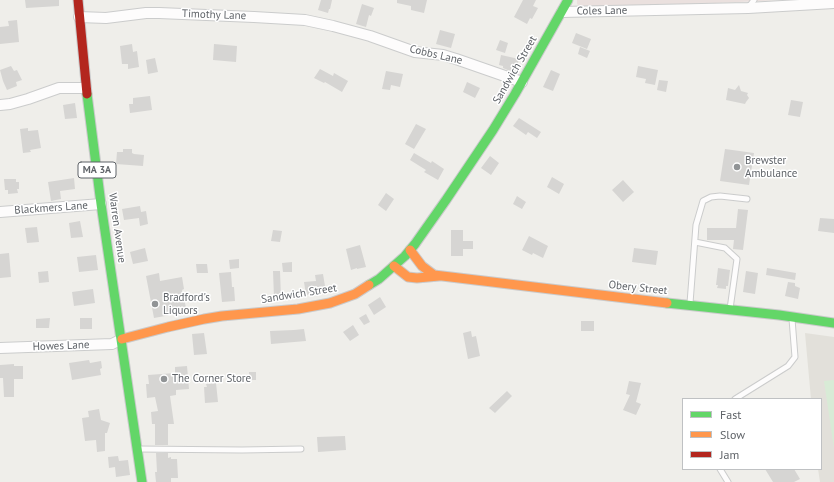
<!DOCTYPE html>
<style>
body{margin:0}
#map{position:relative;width:834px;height:482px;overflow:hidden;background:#efeeea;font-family:"PT Sans",sans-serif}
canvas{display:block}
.legend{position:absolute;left:682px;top:398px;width:140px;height:72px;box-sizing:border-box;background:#fff;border:1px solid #bfc1c3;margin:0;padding:5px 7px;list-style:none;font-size:12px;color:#5f6368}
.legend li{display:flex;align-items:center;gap:8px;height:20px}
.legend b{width:20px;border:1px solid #bfc1c3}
</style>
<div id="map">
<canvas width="834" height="482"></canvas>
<ul class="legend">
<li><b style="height:5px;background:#63d668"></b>Fast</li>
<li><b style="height:5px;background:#ff974d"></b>Slow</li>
<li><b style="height:5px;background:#b3261e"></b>Jam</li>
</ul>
</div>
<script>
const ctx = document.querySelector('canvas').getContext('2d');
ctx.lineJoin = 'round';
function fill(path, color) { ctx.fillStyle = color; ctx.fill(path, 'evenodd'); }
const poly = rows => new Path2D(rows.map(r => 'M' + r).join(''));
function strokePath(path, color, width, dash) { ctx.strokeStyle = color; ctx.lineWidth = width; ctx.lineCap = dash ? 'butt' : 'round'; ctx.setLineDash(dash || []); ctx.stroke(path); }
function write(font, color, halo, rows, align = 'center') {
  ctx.font = font + ' "PT Sans",sans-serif'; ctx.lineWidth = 3; ctx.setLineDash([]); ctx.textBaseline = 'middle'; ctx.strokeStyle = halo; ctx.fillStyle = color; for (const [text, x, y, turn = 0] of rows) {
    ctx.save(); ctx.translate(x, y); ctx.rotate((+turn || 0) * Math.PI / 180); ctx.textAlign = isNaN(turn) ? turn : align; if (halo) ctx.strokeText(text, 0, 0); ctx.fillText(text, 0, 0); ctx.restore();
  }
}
fill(poly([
 [805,333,834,337,834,482,820,482,818,469,821,469,821,399,811,399]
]), '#e2e0da');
fill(poly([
 [577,0,783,0,583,9,577,4]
]), '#eae0de');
fill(poly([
 [834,380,834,448,824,381]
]), '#d8ebd6');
fill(poly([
 [25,0,59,0,59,6,26,8],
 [321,0,332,0,330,9,329,9,328,13,318,10],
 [397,0,427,0,424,13,411,10,411,6,397,3],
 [523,0,536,0,533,6,538,8,532,19,530,18,527,24,514,17],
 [362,4,374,8,371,16,369,15,366,27,356,24],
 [17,20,19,42,0,44,0,27,9,26,8,21],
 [440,30,455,34,451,48,436,44],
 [576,33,591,39,587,49,572,43],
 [500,40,508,43,505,53,496,50],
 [132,44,133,52,137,51,139,67,128,69,128,64,122,64,120,46],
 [214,44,237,46,236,62,213,60],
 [580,47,590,51,587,58,578,54],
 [501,55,519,59,515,73,503,68,503,66,499,65],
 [155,58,158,72,148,74,146,60],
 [11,66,14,71,17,70,22,80,16,82,17,86,7,90,3,81,0,70],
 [638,66,658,70,655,85,645,83,646,79,636,77],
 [320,69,333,76,334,73,348,81,342,92,325,82,324,83,314,78],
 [551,70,560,74,553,91,543,87],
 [386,71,403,74,400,87,391,85,390,90,382,89],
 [659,80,668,81,666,92,657,90],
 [467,82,480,88,475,98,463,92],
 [739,85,741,91,748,93,747,95,749,98,746,102,745,104,726,100,728,88,735,90],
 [150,96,152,110,130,113,129,104,133,104,133,98],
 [791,100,803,102,800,117,788,115],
 [75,103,77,118,65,119,63,105],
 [519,118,541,132,537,138,528,132,526,135,513,126],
 [416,124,426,129,414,149,405,144],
 [28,128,28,131,38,130,41,148,30,150,31,152,23,153,20,129],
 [123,149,132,149,132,153,134,154,144,155,143,166,116,164,117,152,123,152],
 [725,149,754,153,749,185,720,181],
 [414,153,431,163,432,161,444,169,438,180,424,172,426,170,410,160],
 [490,156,499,163,491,175,481,168],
 [552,177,564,184,559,194,547,187],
 [74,178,75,189,60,191,61,199,51,201,48,182],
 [4,179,16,179,16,182,19,182,19,189,17,189,18,193,8,194,8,190,5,190],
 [623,180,634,192,623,202,612,190],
 [386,193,394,199,386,211,378,205],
 [517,196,526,202,522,209,513,204],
 [140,206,141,212,146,211,148,224,140,226,139,218,124,220,122,209],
 [738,209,748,210,743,250,733,249,734,240,707,240,707,228,736,228],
 [820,218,834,219,834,233,818,231],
 [80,221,83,237,71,238,69,223],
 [37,227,39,242,27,243,25,228],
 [273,230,282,231,280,242,271,241],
 [451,230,463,230,463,241,473,241,473,249,463,249,463,256,451,256],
 [529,236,548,246,543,258,533,253,532,255,522,250],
 [360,245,366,267,357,269,357,268,351,270,346,249],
 [145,248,148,261,133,264,130,252],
 [634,248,658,251,656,265,632,262],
 [9,253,11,277,0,278,0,254],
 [96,255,98,270,79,272,77,257],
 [239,259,239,268,230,269,229,260],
 [292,262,292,272,283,272,282,263],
 [196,264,207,264,208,273,197,273],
 [718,268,730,270,728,286,726,286,726,289,717,288,718,285,716,285],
 [767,268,796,273,795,280,766,275],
 [48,271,49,282,39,283,38,272],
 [273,271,280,271,281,298,274,298],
 [746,271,758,273,755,294,743,292],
 [231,272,232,287,234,287,235,301,222,302,219,273],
 [159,273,160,281,182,277,184,289,182,290,187,312,154,318,146,276],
 [323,274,326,292,306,295,304,282,316,281,315,275],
 [788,282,795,283,795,286,800,288,798,299,785,296],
 [93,289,95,303,74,306,72,292],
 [380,297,386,307,374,315,368,305],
 [366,314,370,322,364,325,359,318],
 [50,318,49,328,36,328,36,319],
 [80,318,92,318,92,329,80,329],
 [581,321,594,321,594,331,581,331],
 [353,325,359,335,350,341,343,332],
 [304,329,306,341,271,344,270,331,294,330],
 [471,331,472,337,476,336,480,356,468,359,463,333],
 [204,333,207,354,194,355,192,334],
 [89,360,90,363,101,361,102,368,100,369,101,375,72,380,69,363],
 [14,364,14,366,23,366,23,379,14,379,14,397,4,397,3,378,0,378,0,365],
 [187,366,189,389,176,390,176,395,170,396,174,424,168,424,168,445,155,445,155,424,152,424,151,412,158,411,155,397,147,398,146,384,149,384,148,375,175,373,175,367],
 [249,372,256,372,256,380,249,380],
 [629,381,641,383,636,402,641,404,636,415,623,410,630,395,626,394],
 [216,383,218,402,205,403,204,387,207,387,206,384],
 [507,391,512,396,495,413,489,408],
 [99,409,101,420,110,423,107,433,105,433,105,451,97,452,96,440,85,441,82,418,89,417,88,411],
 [345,436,346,450,318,452,317,437],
 [156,453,168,453,168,458,171,457,171,459,177,459,178,478,171,478,171,482,156,482,155,472,157,472],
 [118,456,119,461,128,460,130,475,116,477,115,467,109,468,108,457],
 [765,469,794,469,800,479,794,482,773,482]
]), '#d6d5d3');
const lane = poly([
 [748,8,754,0],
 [695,242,725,248,737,259,730,309],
 [690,303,696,225,703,201,711,197,720,196,747,199],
 [735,399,788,366,795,357,792,319],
 [138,449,242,450,301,449],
 [720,469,728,482]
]);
const street = poly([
 [562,12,748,8,834,3],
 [79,17,106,18,146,13,159,13,254,17,305,20,333,26,370,36,415,52,443,55,456,59,522,82],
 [0,105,10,104,28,99,59,88,86,88],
 [0,212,101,204],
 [0,348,112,344,122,339]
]);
const fast = poly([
 [87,94,101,204,142,482],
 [369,285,379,279,405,256,415,244,446,200,493,130,515,94,568,0],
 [667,303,779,315,834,323]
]);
const slow = poly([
 [410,250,422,266,434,275,667,303],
 [394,266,408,277,417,278,439,276],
 [122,339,168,327,204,319,222,316,298,309,330,303,355,294,369,285]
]);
const jam = poly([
 [78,0,87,94]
]);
strokePath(lane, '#cbcccc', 7);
strokePath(street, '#cbcccc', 12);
strokePath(fast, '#cacacb', 11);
strokePath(slow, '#cacacb', 11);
strokePath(jam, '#cacacb', 11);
strokePath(lane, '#fdfcfc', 5);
strokePath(street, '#fdfcfc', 10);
strokePath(fast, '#63d668', 9);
strokePath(slow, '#ff974d', 9);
strokePath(jam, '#b3261e', 9);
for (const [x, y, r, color] of [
 [737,167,4,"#919496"],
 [155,304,4,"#919496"],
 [164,379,4,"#919496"]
]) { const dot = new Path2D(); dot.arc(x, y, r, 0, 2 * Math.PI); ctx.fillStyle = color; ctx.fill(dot); strokePath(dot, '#fff', 1.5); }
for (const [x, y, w] of [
 [97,170,38]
]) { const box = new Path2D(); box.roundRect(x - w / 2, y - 8, w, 16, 3); ctx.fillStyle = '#fff'; ctx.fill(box); strokePath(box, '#5f6368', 1); }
write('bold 10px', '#5f6368', null, [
 ["MA 3A",97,170]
]);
write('11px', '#5f6368', '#fff', [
 ["Coles Lane",602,11,-1],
 ["Timothy Lane",214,15,2],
 ["Cobbs Lane",436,55,13],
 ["Sandwich Street",515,70,-60],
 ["Blackmers Lane",51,208,-4],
 ["Warren Avenue",117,228,82],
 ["Obery Street",638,288,6],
 ["Sandwich Street",299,294,-9],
 ["Howes Lane",61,346,-2]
]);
write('11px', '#5f6368', '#fff', [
 ["Brewster",745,161],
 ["Ambulance",745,174],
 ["Bradford's",163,298],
 ["Liquors",163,311],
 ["The Corner Store",172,379]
], 'left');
</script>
